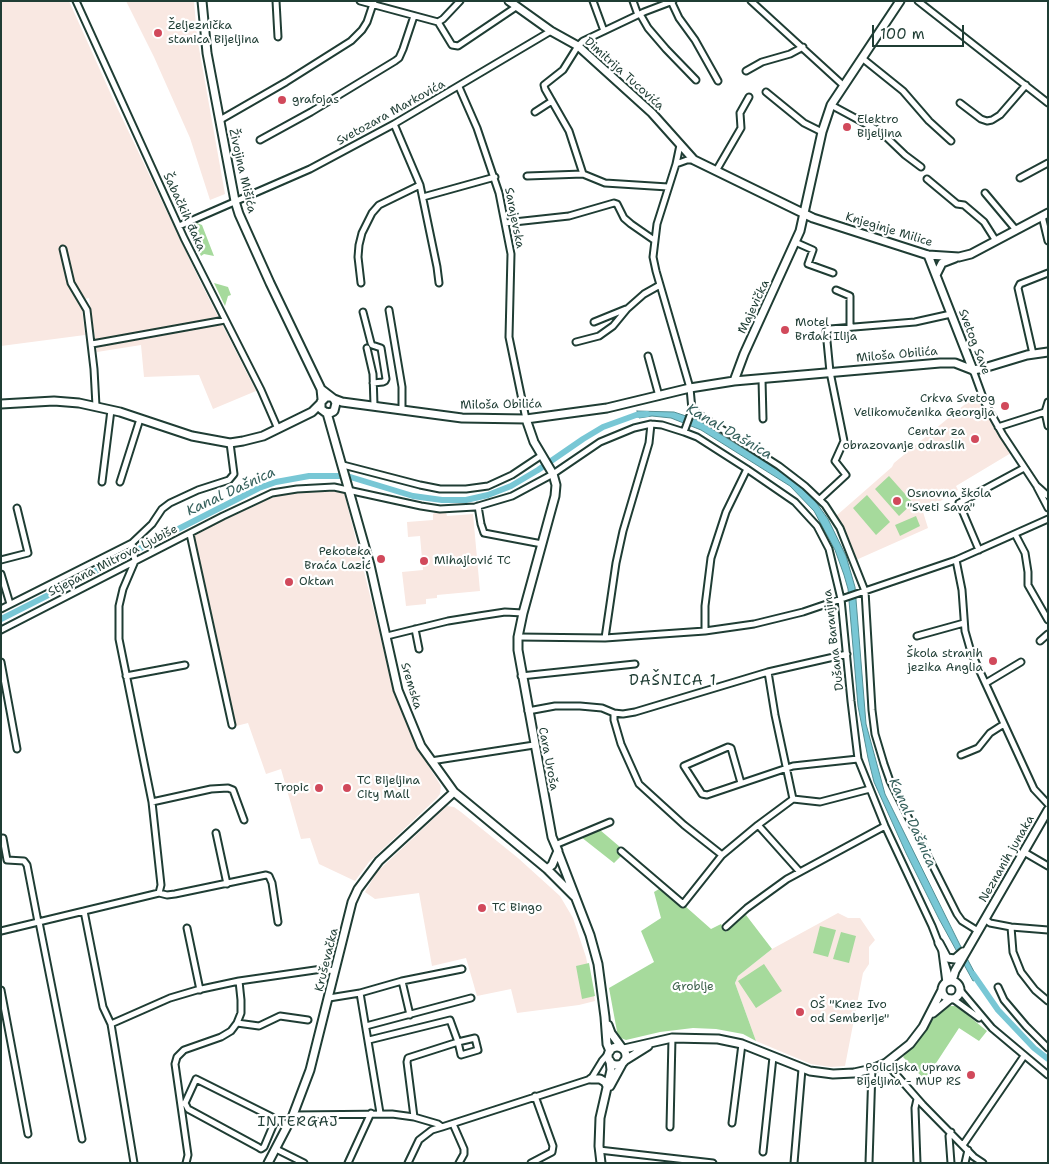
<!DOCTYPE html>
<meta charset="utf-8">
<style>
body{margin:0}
#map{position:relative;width:1049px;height:1164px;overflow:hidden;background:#fff;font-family:"Shantell Sans",sans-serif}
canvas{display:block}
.frame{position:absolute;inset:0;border:2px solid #1f3d34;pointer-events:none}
.scale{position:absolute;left:872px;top:25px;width:92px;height:22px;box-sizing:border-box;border:2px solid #1f3d34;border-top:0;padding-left:6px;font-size:15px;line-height:18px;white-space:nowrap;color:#1f3d34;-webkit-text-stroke:4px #fff;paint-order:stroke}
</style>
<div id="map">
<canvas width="1049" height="1164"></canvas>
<div class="frame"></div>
<div class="scale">100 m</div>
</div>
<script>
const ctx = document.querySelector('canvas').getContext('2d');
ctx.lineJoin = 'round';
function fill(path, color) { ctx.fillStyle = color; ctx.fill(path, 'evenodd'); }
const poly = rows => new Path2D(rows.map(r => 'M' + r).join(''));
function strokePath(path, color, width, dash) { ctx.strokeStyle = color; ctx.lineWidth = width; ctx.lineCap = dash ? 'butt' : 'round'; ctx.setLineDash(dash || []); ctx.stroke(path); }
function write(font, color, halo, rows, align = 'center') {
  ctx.font = font + ' "Shantell Sans",sans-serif'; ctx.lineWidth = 4.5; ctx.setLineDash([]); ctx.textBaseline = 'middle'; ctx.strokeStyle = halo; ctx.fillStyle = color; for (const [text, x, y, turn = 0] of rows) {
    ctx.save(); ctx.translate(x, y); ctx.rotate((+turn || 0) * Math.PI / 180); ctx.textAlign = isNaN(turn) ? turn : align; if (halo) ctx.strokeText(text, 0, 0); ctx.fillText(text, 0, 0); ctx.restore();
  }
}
fill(poly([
 [1,1,69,1,114,101,199,279,256,391,213,409,199,375,144,377,141,345,97,352,89,298,81,300,85,335,1,346],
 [126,1,194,1,197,37,225,194,210,200,190,138,154,57],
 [975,396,1011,453,956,486,958,490,923,512,928,528,856,560,836,516,892,467,894,463],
 [332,489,344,492,392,683,406,723,421,754,441,786,440,794,437,798,369,862,355,881,319,864,310,838,301,839,281,769,266,774,248,723,236,726,193,534,271,498,292,493],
 [436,512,446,512,447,516,473,514,480,591,437,595,437,598,426,599,426,604,406,606,402,572,423,570,420,536,408,537,407,522,433,520,433,514],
 [447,806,454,807,461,812,518,858,560,896,573,918,586,957,595,1001,579,1005,517,1013,511,989,477,996,466,958,432,966,419,893,375,899,365,892,377,872],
 [838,913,848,918,860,918,875,940,869,947,869,964,863,973,845,1066,831,1067,811,1064,756,1041,735,983,738,976,772,949]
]), '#f9e8e2');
fill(poly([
 [197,223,202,225,214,256,204,254,201,256,189,231,191,225],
 [214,283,228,287,231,295,228,296,225,306],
 [889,476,913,503,899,516,875,489],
 [867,495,890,522,876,535,853,508],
 [916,516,920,526,900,536,895,525],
 [600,830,620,847,616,851,621,856,614,863,581,837],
 [659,889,685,906,711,929,721,924,726,932,746,915,772,949,738,976,735,983,756,1041,743,1034,716,1029,693,1028,660,1032,626,1040,618,1037,609,988,654,962,641,931,661,918,654,892],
 [820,926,836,930,828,957,813,953],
 [841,932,856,936,849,963,833,959],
 [589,963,595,996,582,999,576,966],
 [764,964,782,991,756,1008,738,981],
 [950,1006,955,1006,965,1013,987,1031,979,1041,959,1028,925,1080,903,1057,920,1037,939,1011]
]), '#a6da9c');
const water = poly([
 [637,411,674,412,698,420,784,474,801,487,813,498,828,519,846,556,855,587,866,724,885,794,961,947,978,979,973,981,939,919,906,853,874,782,868,758,858,706,848,589,844,575,835,550,814,511,790,486,701,430,671,418,652,416,639,418,637,411]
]);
fill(water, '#78c7d5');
strokePath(water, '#549095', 1);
strokePath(poly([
 [1,619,259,488,276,482,309,476,347,476,413,496,442,500,466,500,488,495,511,486,538,470,583,439,603,427,636,415,647,414],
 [973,974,998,1010,1034,1048,1048,1059]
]), '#78c7d5', 6);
const street = poly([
 [76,1,184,238,261,390,278,429],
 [276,1,278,37],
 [360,1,438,22,443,19,460,1],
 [593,1,604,31],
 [633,1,638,15],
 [671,1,679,18,695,40,718,81],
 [751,1,844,86],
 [918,1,1048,103],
 [640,14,648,28,666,49,696,80],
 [438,22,452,45,458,46,516,7],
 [862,58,903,91,929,121,951,141],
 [746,71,762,62,790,54,803,47],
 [459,87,477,128,499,193,511,254,509,337,526,419],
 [766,92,804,123,822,132],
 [960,103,981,119,987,121,992,120,1000,115,1026,85],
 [831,105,881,132,905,155,921,167],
 [535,112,552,101],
 [220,120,286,82,351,41,362,30,367,22,374,1],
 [394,124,420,185,437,267,439,283],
 [260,140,311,112,395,61,399,58,403,49,414,16],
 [680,145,676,164,657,224,653,257,656,271,690,388,692,410,684,432],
 [676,164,687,160,694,160],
 [716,171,741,128,740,113,749,97],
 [527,176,583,174],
 [1020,178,1048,163],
 [927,179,957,204,964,205,984,222,996,241],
 [668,187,605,183,583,174,569,131,545,89,544,85,563,70,578,46,583,41,644,12,673,1],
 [985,193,1016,230],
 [423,197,495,177],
 [1042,216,1048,241],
 [505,223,569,216,614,203,617,204,624,218,631,224,654,240],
 [179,226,310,169,394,124,551,31],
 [795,242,813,250,808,264,833,273],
 [63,249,71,283,87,310,94,369,96,406],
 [361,283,358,257,359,245,362,233,372,213,379,205,420,185],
 [836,290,850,296,850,327],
 [389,310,402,387,402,410],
 [363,312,371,343,372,345,381,348,386,379,385,381,383,382,373,383],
 [594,322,626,309],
 [576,342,599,336,613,326,627,309,644,294,660,285],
 [92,344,225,320],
 [367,348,373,374,374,405],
 [1033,354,1018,288,1020,284,1048,273],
 [648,356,659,396],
 [973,370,985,403,1003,435,1036,485,1048,496],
 [762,379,763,419],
 [1048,402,1045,412,1048,426],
 [692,410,779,466,805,486,825,505,840,528,865,591,872,710,875,734,884,764,890,781,957,914,962,921,978,931],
 [998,427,1045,412],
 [343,465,420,485,440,489,466,489,488,486,512,475,542,455],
 [102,482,111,410],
 [120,482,140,419],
 [1037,487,1048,508],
 [820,499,846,475,835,461,844,441,830,372,826,331,830,329,915,322,951,314],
 [478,506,481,524,484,533,542,544],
 [190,534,232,725],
 [1015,534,1025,553,1028,572,1028,585,1048,620],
 [132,543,135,561,123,589,119,606,119,639,152,802,161,885,159,893],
 [979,550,959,503,1024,468],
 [1,560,28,553,17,508],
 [956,560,962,590,965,631,971,652,1034,789,1048,804],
 [1,574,10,604],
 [1,609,132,543,152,524,162,509,170,503,198,490,229,480,234,474,230,443],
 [415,629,419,649],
 [1,630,223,516,272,493,297,489,334,487,421,506,440,509,475,507,512,496,553,474,600,442,634,428,651,424,662,425,684,432,697,437,747,469,795,502,817,526,829,549,841,599,851,701,858,759,885,826,932,926,939,944],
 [705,631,705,606,711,558,726,512,747,469],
 [387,636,448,621,479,616,505,612,523,613],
 [917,636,964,623],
 [518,637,605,638,705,631,754,624,803,612,956,560,1048,519],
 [605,638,616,563,623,531,649,443,651,424],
 [1040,641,1048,634],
 [1,662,17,749],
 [126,676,185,665],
 [521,676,635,664],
 [986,683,1021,662],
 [528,711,555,706,580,706,602,708,614,713,623,714,635,712,768,672,847,654],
 [614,713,614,720,621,744,639,784,684,825,722,855,758,825,793,799,775,715,768,672],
 [961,755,978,748,990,733,1004,724],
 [431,761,534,745],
 [741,783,731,748,728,747,684,766,702,794,707,795,793,766,858,759],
 [793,799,820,802,870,789],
 [152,802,211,789,228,788,233,790,244,820],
 [758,825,799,871],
 [216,833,227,884],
 [3,838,7,860,24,861,27,865,38,922],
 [555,845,610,822],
 [621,851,683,904,722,855],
 [1024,852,1048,866],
 [84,911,103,1007,111,1024,134,1163],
 [985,919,990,923,1011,927,1048,930],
 [39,922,82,1139],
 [726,927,747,908,787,879,885,826],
 [1011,927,1013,952,1021,972,1035,990,1048,1001],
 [187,928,200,990],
 [1,931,159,893,167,895,175,894,266,875,269,876,272,883,278,922],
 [942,952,946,983],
 [945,963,951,981],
 [402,981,410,1015],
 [998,987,1004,1000,1026,1026,1048,1048],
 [1,990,28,1134],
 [960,990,992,1028,1048,1075],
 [360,993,402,981,462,969],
 [329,998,360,993,380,1113],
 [953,999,979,1018],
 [237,1023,259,1026,280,1016,308,1020],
 [111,1024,170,998,197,990,239,981,322,969,335,971],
 [366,1026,471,998],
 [369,1040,450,1020,458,1042,461,1055,478,1050,475,1038,458,1042,408,1058,407,1062,414,1117],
 [886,1063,923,1105,974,1157,983,1163],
 [196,1079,272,1117,275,1121,264,1147,261,1149,258,1147,188,1109,185,1103,196,1079],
 [293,1115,392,1114,414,1117,438,1124,442,1127,591,1079,602,1061,609,1053],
 [274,1119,288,1125],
 [732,1123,742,1044],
 [453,1124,464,1149,464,1154,459,1163],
 [670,1127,672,1038],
 [963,1145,1024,1056],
 [276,1149,304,1163],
 [599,1150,713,1163],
 [763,1152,773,1057],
 [186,1163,188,1155,175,1064,177,1057,184,1050,221,1037,231,1031,237,1023,241,1013,241,1000,239,981],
 [348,1163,371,1113],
 [408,1163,419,1140,432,1130,442,1127],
 [531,1163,552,1152,553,1146,535,1096],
 [794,1163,802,1069],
 [869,1163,872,1069],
 [917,1163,915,1108,917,1099],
 [951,1163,949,1136,951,1132],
 [965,1163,968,1150]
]);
const secondary = poly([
 [202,1,207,53,235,201,239,214,270,283,321,389,322,399],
 [509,1,551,31,578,46,652,113,694,160,813,218,928,255,959,257,971,254,1048,213],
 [928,255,973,370],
 [936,275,942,263,955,258],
 [973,370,984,368,1027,355,1048,352],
 [734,381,744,354,800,231,822,132,831,105,900,1],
 [321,389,334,399,336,403,334,411,330,413,325,412,321,409,321,402,326,397,331,397],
 [334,399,342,402,462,418,526,419,607,408,690,388,734,381,940,363,955,363,973,370],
 [1,404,54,401,79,403,120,412,192,436,230,443,243,441,263,436,312,412,320,404],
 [327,413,370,565,398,690,421,746,454,792,547,869,574,896],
 [526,419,534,442,553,474,556,485,555,496,523,613,518,637,518,650,552,837,558,851,552,865,547,869],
 [558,852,590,935,598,964,605,1017,607,1044,610,1051],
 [939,943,947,958,955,959,963,952],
 [952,981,955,971,970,945,1048,810],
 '942 990a9 9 0 1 1 18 0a9 9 0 1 1-18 0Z',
 [933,1013,950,999],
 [608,1025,611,1033,622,1048],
 '608 1056a9 9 0 1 1 18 0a9 9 0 1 1-18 0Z',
 [624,1049,672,1038,718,1039,742,1044,810,1071,833,1074,854,1073,872,1069,886,1063,910,1044,923,1027,942,990],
 [624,1061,648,1046],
 [591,1079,600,1079,605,1082,607,1086],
 [610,1086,622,1064],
 [268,1163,293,1115,310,1070,352,902,358,889,379,861,454,792],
 [601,1163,599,1146,600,1118,611,1070,610,1061]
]);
strokePath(street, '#1f3d34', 9);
strokePath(secondary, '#1f3d34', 11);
strokePath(street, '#fff', 5);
strokePath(secondary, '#fff', 7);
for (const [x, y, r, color] of [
 [158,33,5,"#d1495b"],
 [282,100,5,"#d1495b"],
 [847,127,5,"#d1495b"],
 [785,330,5,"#d1495b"],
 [1005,406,5,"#d1495b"],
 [975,439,5,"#d1495b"],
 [897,501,5,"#d1495b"],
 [381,559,5,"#d1495b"],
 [424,561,5,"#d1495b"],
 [289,582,5,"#d1495b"],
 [993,661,5,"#d1495b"],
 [319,788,5,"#d1495b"],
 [347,788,5,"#d1495b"],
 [482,908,5,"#d1495b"],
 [800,1012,5,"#d1495b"],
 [971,1075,5,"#d1495b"]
]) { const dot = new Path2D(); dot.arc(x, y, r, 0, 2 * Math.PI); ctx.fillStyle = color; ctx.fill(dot); strokePath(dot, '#fff', 2); }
write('12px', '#1f3d34', '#fff', [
 ["Željeznička",168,26],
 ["stanica Bijeljina",168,40],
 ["grafojas",292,100],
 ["Elektro",857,120],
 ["Bijeljina",857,134],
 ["Motel",795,323],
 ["Brđak Ilija",795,337],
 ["Crkva Svetog",995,399,"right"],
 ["Velikomučenika Georgija",995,413,"right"],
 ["Centar za",965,432,"right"],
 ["obrazovanje odraslih",965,446,"right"],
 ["Osnovna škola",907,494],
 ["\"Sveti Sava\"",907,508],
 ["Pekoteka",371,552,"right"],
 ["Braća Lazić",371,566,"right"],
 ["Mihajlović TC",434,561],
 ["Oktan",299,582],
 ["Škola stranih",983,654,"right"],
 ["jezika Anglia",983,668,"right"],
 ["TC Bijeljina",357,781],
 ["City Mall",357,795],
 ["Tropic",309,788,"right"],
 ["TC Bingo",492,908],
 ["OŠ \"Knez Ivo",810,1005],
 ["od Semberije\"",810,1019],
 ["Policijska uprava",961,1068,"right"],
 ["Bijeljina - MUP RS",961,1082,"right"]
], 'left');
write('12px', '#1f3d34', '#fff', [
 ["Dimitrija Tucovića",624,74,42],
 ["Svetozara Markovića",391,113,-29],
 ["Živojina Mišića",242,171,77],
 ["Šabačkih đaka",184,212,65],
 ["Sarajevska",514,218,79],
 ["Knjeginje Milice",889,230,17],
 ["Majevička",754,307,-65],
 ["Svetog Save",974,342,69],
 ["Miloša Obilića",897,355,-5],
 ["Miloša Obilića",501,405,-1],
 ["Stjepana Mitrova Ljubiše",113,561,-27],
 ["Dušana Baranjina",834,640,-97],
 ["Sremska",411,686,73],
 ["Cara Uroša",548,759,79],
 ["Neznanih junaka",1007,859,-60],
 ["Kruševačka",327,960,-76]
]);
write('12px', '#41644e', '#fff', [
 ["Groblje",693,987]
]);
write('italic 14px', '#35605c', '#fff', [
 ["Kanal Dašnica",729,432,30],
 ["Kanal Dašnica",231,492,-25],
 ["Kanal Dašnica",912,823,66]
]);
ctx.letterSpacing = '1px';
write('14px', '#1f3d34', '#fff', [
 ["INTERGAJ",298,1122]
]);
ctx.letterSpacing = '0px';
ctx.letterSpacing = '1px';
write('15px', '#1f3d34', '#fff', [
 ["DAŠNICA 1",673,681]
]);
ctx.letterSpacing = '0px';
</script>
